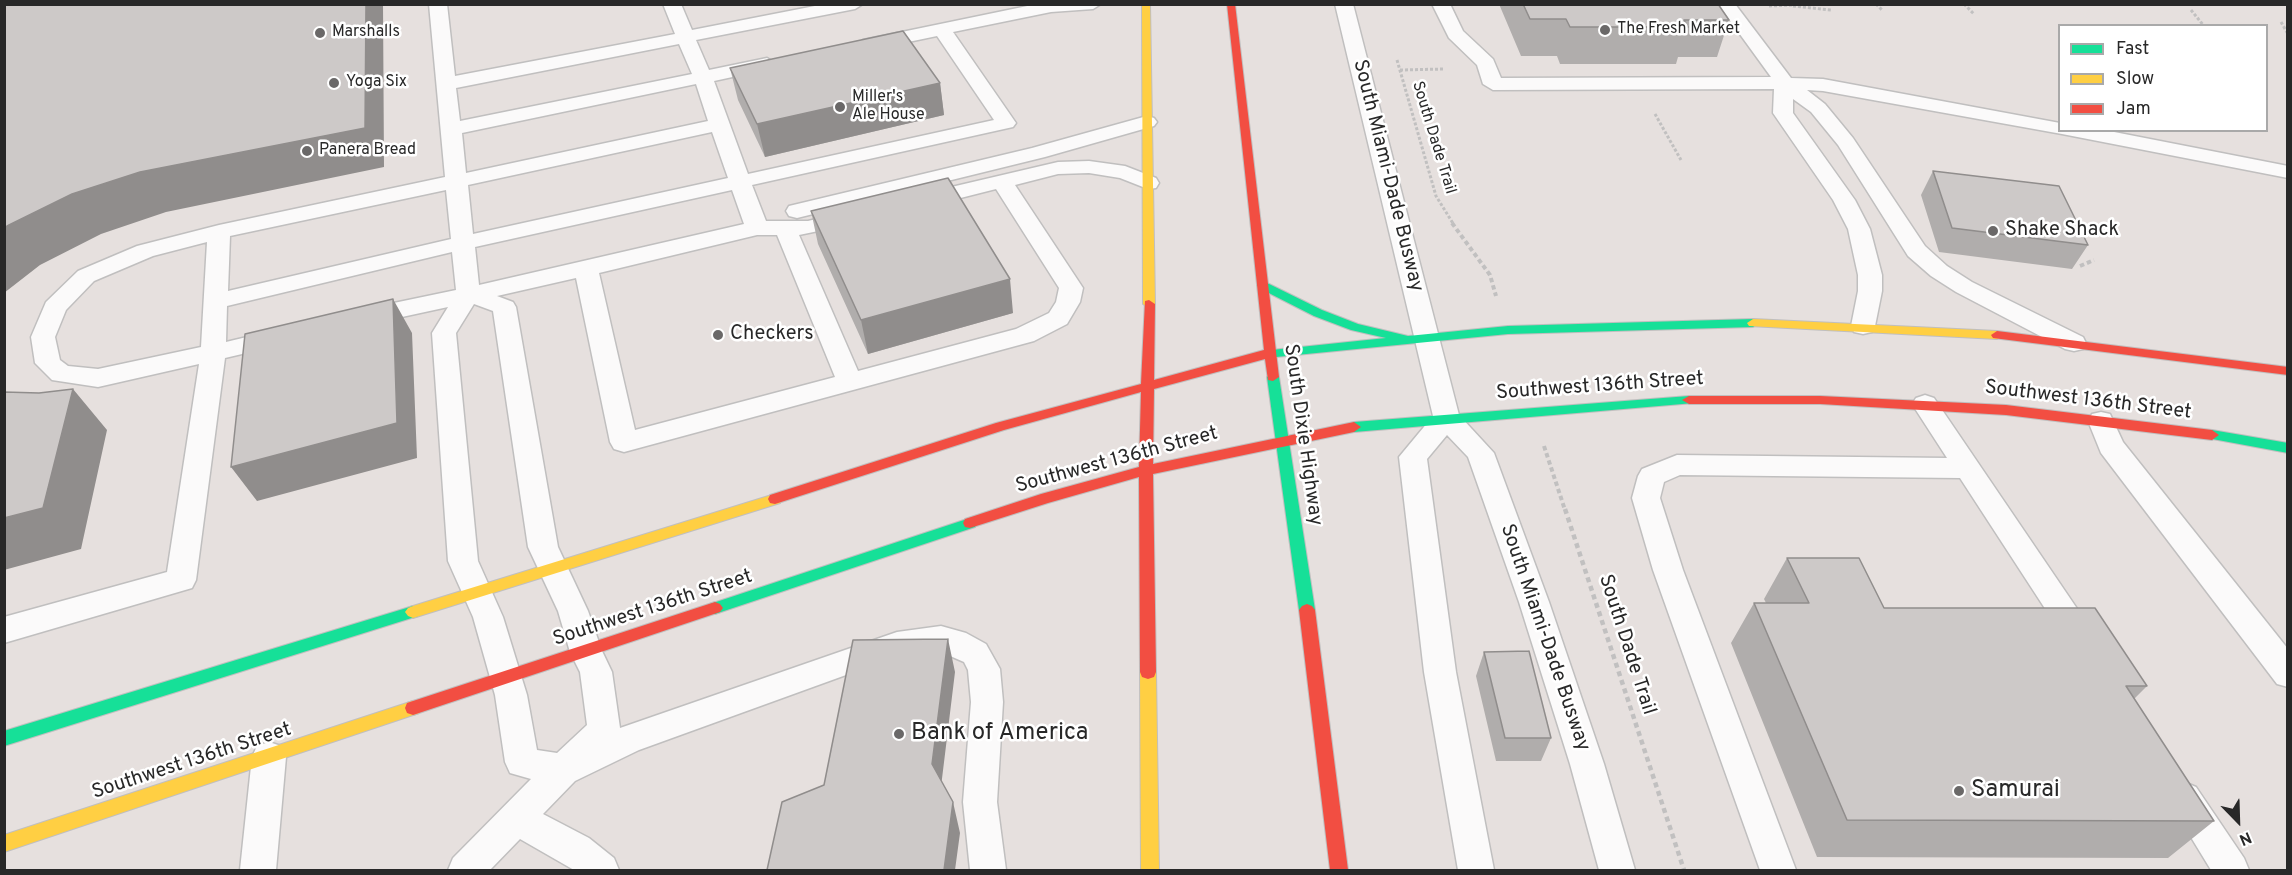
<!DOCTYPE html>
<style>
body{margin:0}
#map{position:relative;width:2292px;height:875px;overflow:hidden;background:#e6e0de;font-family:Overpass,sans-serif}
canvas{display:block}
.frame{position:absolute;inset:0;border:6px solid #282828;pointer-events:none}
.legend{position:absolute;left:2058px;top:24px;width:210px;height:108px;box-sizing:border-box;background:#fff;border:2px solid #a9a9a9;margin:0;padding:8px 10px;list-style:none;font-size:18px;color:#282828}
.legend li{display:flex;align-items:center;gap:12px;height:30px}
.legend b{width:30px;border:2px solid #a9a9a9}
.north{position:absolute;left:2208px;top:791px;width:60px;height:60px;-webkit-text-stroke:4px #fff;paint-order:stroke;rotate:157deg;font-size:16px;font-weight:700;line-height:24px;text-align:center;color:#282828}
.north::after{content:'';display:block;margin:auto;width:21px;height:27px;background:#282828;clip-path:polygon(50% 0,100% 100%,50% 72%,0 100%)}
</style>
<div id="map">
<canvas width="2292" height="875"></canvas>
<div class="frame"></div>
<ul class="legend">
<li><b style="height:8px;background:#16e098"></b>Fast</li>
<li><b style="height:8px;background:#ffcf43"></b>Slow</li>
<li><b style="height:8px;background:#f24e42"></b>Jam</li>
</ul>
<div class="north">N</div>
</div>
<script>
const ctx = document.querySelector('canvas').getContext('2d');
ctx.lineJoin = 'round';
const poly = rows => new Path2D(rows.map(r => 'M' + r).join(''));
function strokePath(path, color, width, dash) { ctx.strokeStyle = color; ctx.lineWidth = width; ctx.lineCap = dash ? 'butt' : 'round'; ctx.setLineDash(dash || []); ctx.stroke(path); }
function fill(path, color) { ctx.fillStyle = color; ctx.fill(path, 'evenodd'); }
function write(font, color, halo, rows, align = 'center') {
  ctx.font = font + ' Overpass,sans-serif'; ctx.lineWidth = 5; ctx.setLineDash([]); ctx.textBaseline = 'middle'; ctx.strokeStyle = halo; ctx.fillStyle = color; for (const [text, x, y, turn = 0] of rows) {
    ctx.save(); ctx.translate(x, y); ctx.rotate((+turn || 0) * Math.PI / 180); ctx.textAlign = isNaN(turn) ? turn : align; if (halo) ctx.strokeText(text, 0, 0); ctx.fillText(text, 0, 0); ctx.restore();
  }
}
const lane = poly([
 [429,4,447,4,455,76,675,34,663,4,681,4,692,30,825,4,863,4,855,9,696,40,709,70,767,58,776,64,774,68,714,81,748,174,994,120,937,36,870,50,863,48,861,44,863,40,1037,4,1101,4,1093,9,1051,12,953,32,1016,123,1013,127,752,185,766,221,808,221,849,211,857,213,860,218,857,223,799,235,858,371,1016,329,1049,313,1056,302,1059,288,996,189,921,208,913,206,910,201,913,196,1058,162,1089,161,1125,166,1156,178,1159,183,1156,188,1148,189,1120,178,1089,173,1058,174,1015,185,1083,288,1080,302,1067,324,1034,341,624,452,614,449,610,442,576,278,497,296,513,302,516,307,558,547,588,611,602,651,612,672,620,728,897,632,941,626,966,633,986,644,1000,669,1003,702,997,802,1006,870,970,870,963,802,971,702,968,670,964,662,941,652,897,658,857,671,639,750,575,781,543,814,589,838,614,858,619,870,574,870,520,839,490,870,448,870,453,858,531,779,510,773,505,762,495,695,473,617,448,561,432,333,448,307,365,325,356,323,353,317,356,311,365,309,456,290,452,252,227,306,226,342,280,329,289,331,292,337,289,343,225,358,196,580,192,588,4,643,4,617,167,572,199,364,98,387,52,380,35,363,31,337,46,302,78,271,137,246,219,225,445,177,429,4],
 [679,44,692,74,460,121,456,88,679,44],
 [696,84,708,121,466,173,462,133,696,84],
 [712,132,728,178,473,234,468,185,712,132],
 [446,190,451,239,228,291,230,236,446,190],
 [732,190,744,224,479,285,475,247,732,190],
 [757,235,777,235,835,377,635,430,599,273,757,235],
 [207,242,201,347,98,369,68,366,60,360,55,337,66,310,94,281,153,256,207,242],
 [474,304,493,311,528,547,558,611,570,652,580,672,587,725,557,753,537,750,527,695,503,617,478,561,456,333,474,304],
 [1335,4,1353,4,1459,415,1494,453,1549,602,1604,764,1635,870,1599,870,1570,764,1519,602,1468,457,1447,435,1427,459,1456,672,1494,870,1458,870,1424,672,1399,457,1433,416,1335,4],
 [1432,4,1450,4,1463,31,1493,59,1501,78,1771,77,1718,4,1735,4,1791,78,1823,79,2060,123,2060,130,2104,130,2288,166,2288,178,2062,134,1823,91,1807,90,1825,104,1853,138,1925,246,1947,266,1972,282,2083,337,2086,343,2083,349,2074,351,2065,349,1956,292,1931,276,1908,256,1838,145,1811,112,1793,99,1793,113,1855,200,1870,229,1882,275,1882,291,1875,326,1872,332,1863,334,1854,332,1851,326,1858,291,1858,275,1848,229,1833,200,1773,113,1774,89,1493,90,1483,84,1477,65,1449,38,1432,4],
 [1147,116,1154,118,1157,122,1154,126,1045,157,797,218,789,216,786,211,789,206,1032,148,1147,116],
 [1925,395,1934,398,2097,638,2092,647,2081,651,2070,647,1960,478,1680,475,1664,482,1660,498,1683,570,1796,870,1760,870,1653,570,1632,498,1638,476,1642,469,1677,455,1947,458,1912,404,1916,398,1925,395],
 [2101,412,2110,414,2123,442,2288,649,2288,687,2277,684,2101,453,2088,421,2092,414,2101,412],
 [269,742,281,746,286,757,276,870,240,870,252,757,257,746,269,742],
 [2184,782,2196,787,2244,858,2249,870,2211,870,2167,798,2172,787,2184,782]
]);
const fast = poly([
 [1263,281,1322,310,1358,324,1408,336,1508,326,1753,319,1759,323,1753,327,1508,334,1266,358,1260,354,1262,351,1386,338,1351,330,1314,316,1259,288,1257,285,1263,281],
 [1273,373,1279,377,1315,610,1312,614,1307,616,1302,614,1299,610,1267,377,1273,373],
 [1689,396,1696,400,1694,403,1354,432,1347,427,1354,422,1689,396],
 [2212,430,2288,443,2288,453,2207,438,2205,435,2207,432,2212,430],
 [970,518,975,519,977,523,975,527,715,614,710,612,707,608,710,604,970,518],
 [413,606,418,608,421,612,418,616,4,746,4,731,413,606]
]);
const slow = poly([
 [1142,4,1150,4,1155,304,1149,308,1143,304,1142,4],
 [1753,319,1997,331,2003,335,1997,339,1749,326,1747,323,1753,319],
 [775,494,780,495,782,499,780,503,413,618,408,616,405,612,408,608,413,606,775,494],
 [1148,665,1154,667,1156,672,1159,870,1141,870,1140,672,1142,667,1148,665],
 [413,701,419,703,421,708,419,713,4,852,4,835,413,701]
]);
const jam = poly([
 [1227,4,1235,4,1279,377,1273,381,1268,380,1265,359,1154,389,1153,464,1354,422,1361,427,1354,432,1153,474,1156,672,1154,677,1148,679,1142,677,1140,672,1139,477,1048,503,970,528,965,527,963,523,965,519,1041,494,1139,467,1141,392,1004,430,775,504,770,503,768,499,770,495,996,423,1141,384,1145,301,1149,300,1155,304,1154,380,1264,350,1227,4],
 [1997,331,2288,367,2288,375,1993,338,1991,335,1997,331],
 [1689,396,1820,396,2006,405,2212,430,2219,435,2212,440,2006,415,1820,404,1689,404,1682,400,1689,396],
 [715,602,720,604,723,608,720,612,413,715,407,713,405,708,407,703,413,701,715,602],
 [1307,604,1312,606,1315,610,1348,870,1330,870,1299,610,1302,606,1307,604]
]);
strokePath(lane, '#c0bfbf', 3);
strokePath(fast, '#c0bfbf', 2);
strokePath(slow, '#c0bfbf', 2);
strokePath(jam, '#c0bfbf', 2);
strokePath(poly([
 [1876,4,1883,11],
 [1964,4,1974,14],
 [1769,6,1792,5],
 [1793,6,1831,10],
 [2191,10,2204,26],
 [2281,22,2288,34],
 [1397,60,1436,196,1454,225],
 [1400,70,1444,69],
 [1655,114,1681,160]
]), '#c1c0c0', 3, [3, 2]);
strokePath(poly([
 [1452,223,1490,275,1496,296],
 [2080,266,2094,260],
 [1544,446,1565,510]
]), '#c1c0c0', 4, [4.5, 3]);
strokePath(poly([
 [1565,509,1684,870]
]), '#c1c0c0', 4.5, [5, 4]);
fill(lane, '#fbfafa');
fill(fast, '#16e098');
fill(slow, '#ffcf43');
fill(jam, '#f24e42');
fill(poly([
 [1499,4,1718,4,1729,20,1717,57,1678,57,1676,64,1560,64,1557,56,1521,56],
 [730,68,940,83,944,115,765,157,738,100],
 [1933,171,2088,245,2072,269,1939,252,1921,195],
 [811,211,1013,313,868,354,818,244],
 [1787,558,1884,608,2147,686,2134,699,2214,821,2168,858,1817,857,1731,643,1754,603,1766,603,1764,599],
 [1484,652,1551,738,1541,761,1496,761,1476,676]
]), '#b0adac');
fill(poly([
 [366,4,383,4,384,167,166,212,101,234,40,265,4,293,4,228],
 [940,83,944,115,765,157,757,124],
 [1010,279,1013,313,868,354,861,320],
 [393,299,412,333,417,458,257,501,231,467],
 [73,389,107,430,81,549,4,570,4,518],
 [948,639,955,672,940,795,932,764],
 [953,802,960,833,955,870,944,870]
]), '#908d8c');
const building = poly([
 [4,4,366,4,365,128,140,172,72,194,9,225,4,228,4,4],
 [1523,4,1718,4,1729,20,1684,20,1688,27,1570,27,1566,19,1530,19,1523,4],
 [903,31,940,83,757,124,730,68,903,31],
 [1933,171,2059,186,2088,245,1952,228,1933,171],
 [948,178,1010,279,861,320,811,211,948,178],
 [393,299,397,423,231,467,245,334,393,299],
 [73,389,43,508,4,518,4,392,39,393,73,389],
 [1787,558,1859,558,1884,608,2095,608,2147,686,2126,686,2214,821,1847,820,1754,603,1809,603,1787,558],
 [948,639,932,764,953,802,944,870,767,870,782,802,824,785,853,640,948,639],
 [1529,651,1551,738,1505,738,1484,652,1529,651]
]);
fill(building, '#cdc9c8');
strokePath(building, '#908d8c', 1.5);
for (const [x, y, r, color] of [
 [1605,30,6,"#6a6868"],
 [320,33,6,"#6a6868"],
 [334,83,6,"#6a6868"],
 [840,107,6,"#6a6868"],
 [307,151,6,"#6a6868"],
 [1993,231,6,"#6a6868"],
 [718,335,6,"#6a6868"],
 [899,734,6,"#6a6868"],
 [1959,791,6,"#6a6868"]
]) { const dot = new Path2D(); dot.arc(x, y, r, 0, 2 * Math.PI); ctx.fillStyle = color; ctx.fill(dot); strokePath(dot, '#fff', 2); }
write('16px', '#282828', '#fff', [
 ["The Fresh Market",1617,30],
 ["Marshalls",332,33],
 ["Yoga Six",346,83],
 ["Miller's",852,98],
 ["Ale House",852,116],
 ["Panera Bread",319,151]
], 'left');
write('16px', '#282828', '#fff', [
 ["South Dade Trail",1433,138,73]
]);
write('20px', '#282828', '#fff', [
 ["South Miami-Dade Busway",1387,176,76],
 ["Southwest 136th Street",1600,387,-4],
 ["Southwest 136th Street",2088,401,7],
 ["South Dixie Highway",1302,435,82],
 ["Southwest 136th Street",1117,461,-15],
 ["Southwest 136th Street",653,609,-18],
 ["South Miami-Dade Busway",1544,638,71],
 ["South Dade Trail",1626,645,72],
 ["Southwest 136th Street",192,762,-18]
]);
write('20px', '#282828', '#fff', [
 ["Shake Shack",2005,231],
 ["Checkers",730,335]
], 'left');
write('24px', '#282828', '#fff', [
 ["Bank of America",911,734],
 ["Samurai",1971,791]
], 'left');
</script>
